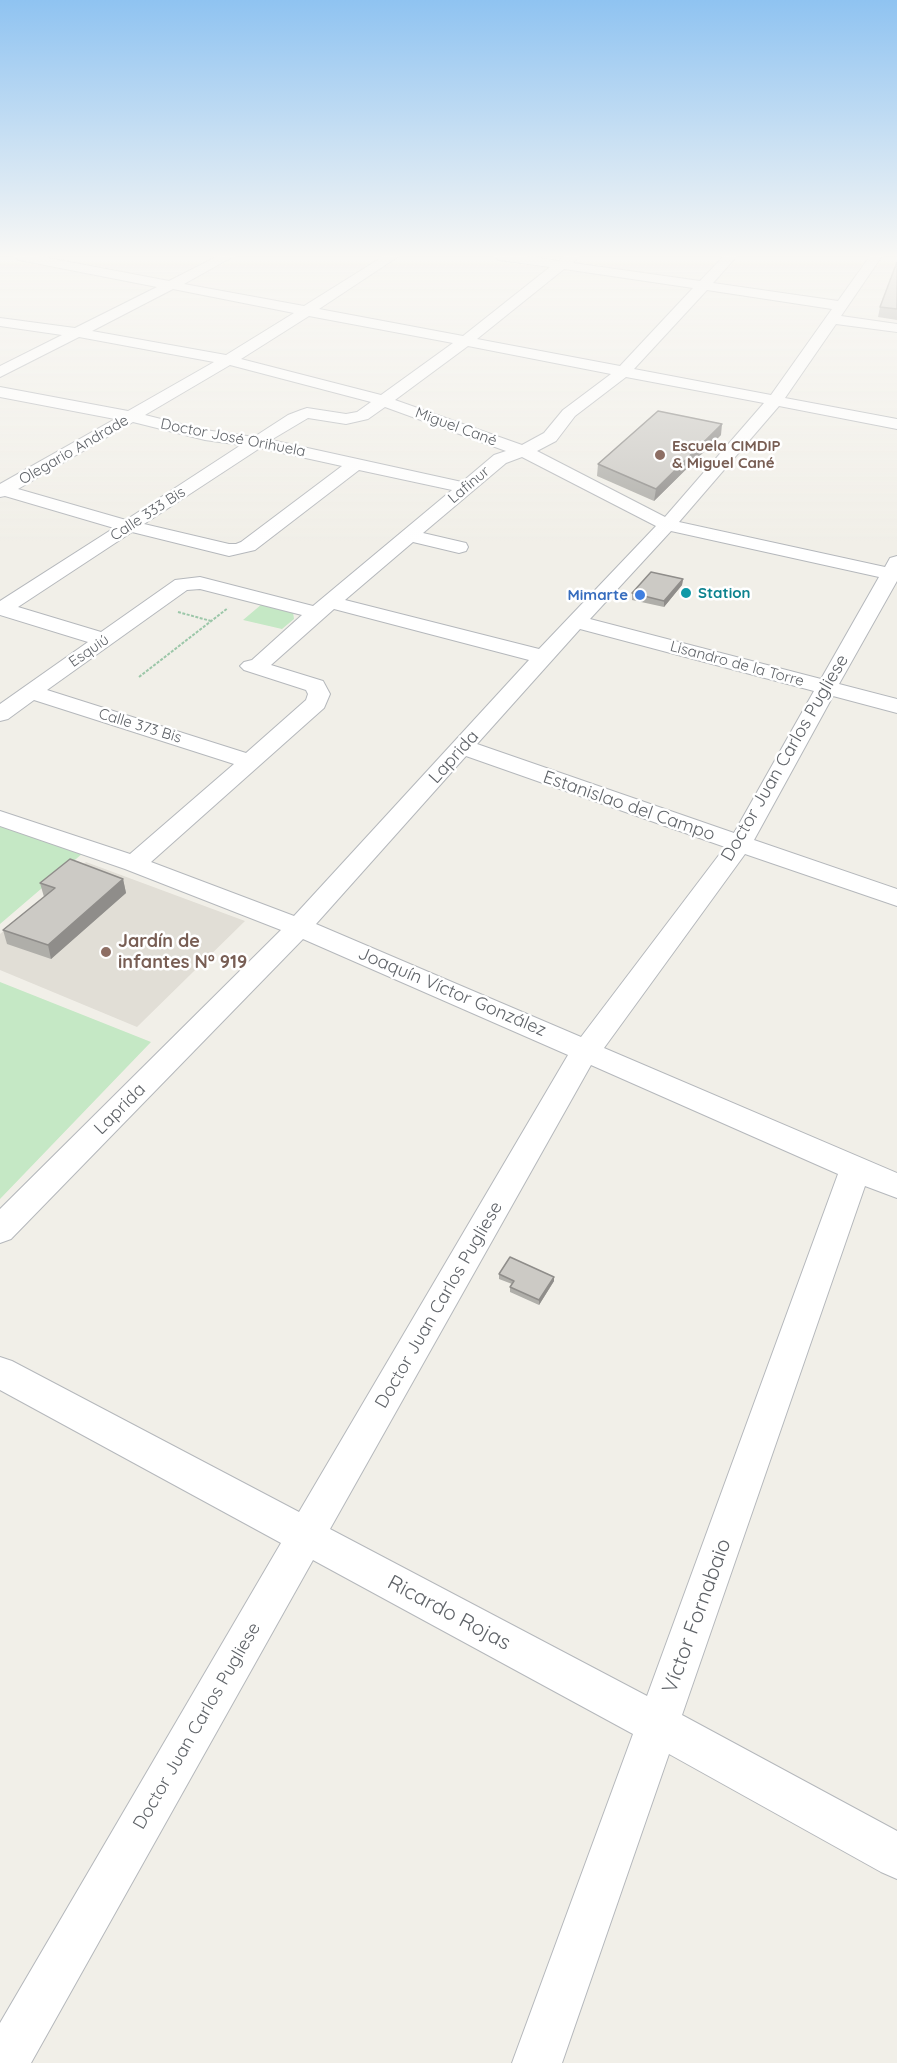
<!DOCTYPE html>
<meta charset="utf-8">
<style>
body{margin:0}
canvas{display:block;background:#f1efe8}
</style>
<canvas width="897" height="2063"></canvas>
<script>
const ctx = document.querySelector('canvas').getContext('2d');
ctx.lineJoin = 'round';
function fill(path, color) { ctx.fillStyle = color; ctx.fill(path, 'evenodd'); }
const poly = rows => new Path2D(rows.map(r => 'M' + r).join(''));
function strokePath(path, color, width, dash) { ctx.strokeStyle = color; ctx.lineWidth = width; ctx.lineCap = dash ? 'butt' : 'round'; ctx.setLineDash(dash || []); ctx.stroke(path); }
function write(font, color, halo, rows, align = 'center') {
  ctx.font = font + ' Quicksand,sans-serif'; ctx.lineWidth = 5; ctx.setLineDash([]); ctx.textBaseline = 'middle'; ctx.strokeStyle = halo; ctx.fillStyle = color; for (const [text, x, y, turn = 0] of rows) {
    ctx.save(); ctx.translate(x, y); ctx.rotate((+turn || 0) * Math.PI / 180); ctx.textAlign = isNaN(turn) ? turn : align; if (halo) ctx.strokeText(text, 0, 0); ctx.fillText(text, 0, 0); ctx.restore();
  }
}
fill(poly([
 [86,862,245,921,137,1027,0,970,0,934]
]), '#e1ded6');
fill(poly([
 [262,604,293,612,294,619,282,629,243,620],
 [0,824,83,853,0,924],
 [0,982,151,1042,0,1199]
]), '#c5e8c5');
const minor = poly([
 [13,256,38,256,169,281,218,256,234,256,184,284,304,306,384,256,399,256,319,309,463,336,550,267,499,260,493,256,525,256,559,261,565,256,579,256,573,263,700,281,724,256,737,256,713,283,838,301,870,256,882,256,841,316,897,324,897,332,836,324,785,398,897,419,897,429,779,406,679,522,885,567,890,558,897,556,897,581,839,684,897,699,897,713,833,696,754,840,897,889,897,906,745,854,604,1048,897,1173,897,1198,865,1186,682,1715,897,1831,897,1879,881,1872,669,1754,562,2063,512,2063,633,1734,313,1560,31,2063,0,2063,0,2023,281,1543,0,1390,0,1357,12,1361,299,1512,568,1055,303,939,11,1239,0,1243,0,1209,281,930,125,869,0,826,0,811,130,854,234,764,34,700,8,719,0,721,0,704,88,642,0,615,0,601,114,528,5,496,0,497,0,484,115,419,0,397,0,387,128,411,214,362,79,337,0,377,0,366,62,335,0,326,0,318,75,328,157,287,19,260,13,256],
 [564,269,693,288,620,366,477,339,564,269],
 [173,289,294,313,226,355,92,331,173,289],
 [707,290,832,309,771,395,634,369,707,290],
 [309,316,453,343,381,395,241,359,309,316],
 [468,346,611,374,563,410,544,433,522,445,395,400,468,346],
 [230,365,371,402,357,412,346,414,307,408,301,410,288,415,254,437,205,430,145,415,230,365],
 [626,377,764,403,665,517,537,451,556,441,575,416,626,377],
 [385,407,506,451,494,455,462,482,271,440,308,418,346,424,368,419,385,407],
 [133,422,205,440,241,445,126,520,18,489,133,422],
 [260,448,342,466,241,542,236,544,229,544,144,524,260,448],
 [522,457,656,526,539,649,345,600,413,542,459,553,466,551,468,547,466,543,423,533,506,463,522,457],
 [359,470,452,490,313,606,200,577,175,580,101,632,18,607,132,532,229,556,255,550,359,470],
 [671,531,879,577,821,679,590,619,671,531],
 [200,589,302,615,252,660,244,662,240,666,244,670,306,690,308,694,306,700,246,753,47,690,187,590,200,589],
 [334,609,529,660,294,916,151,862,324,708,330,694,323,681,271,665,334,609],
 [580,629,814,691,734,833,477,744,580,629],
 [466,756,725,847,581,1037,316,924,466,756],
 [591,1065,838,1174,647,1696,330,1529,591,1065]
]);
strokePath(minor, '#b5b8bc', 2);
strokePath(poly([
 [178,612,211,621],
 [139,677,228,608]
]), '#9cc7a9', 2, [3, 1.5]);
fill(minor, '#fff');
fill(poly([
 [897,262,897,320,878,317,880,307],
 [721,435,654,501,597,476,598,464],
 [683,579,682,585,664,607,632,600,632,593],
 [123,879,126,893,51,959,7,944,3,930,44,897,40,883],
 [499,1274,554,1277,554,1281,539,1305,510,1292,510,1287,512,1284,499,1279]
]), '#afaea9');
fill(poly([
 [722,424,721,435,654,501,656,489],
 [683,579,682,585,664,607,664,601],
 [123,879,126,893,51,959,48,945],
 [554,1277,554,1281,539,1305,539,1300]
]), '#8f8d8a');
const building = poly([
 [897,262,897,309,880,307,897,262],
 [658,411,722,424,656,489,598,464,658,411],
 [651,572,683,579,664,601,632,593,651,572],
 [70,859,123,879,48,945,3,930,55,888,40,883,70,859],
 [510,1257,554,1277,539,1300,510,1287,514,1281,499,1274,510,1257]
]);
fill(building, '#cccac5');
strokePath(building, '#8f8d8a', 1.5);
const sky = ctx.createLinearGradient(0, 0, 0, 545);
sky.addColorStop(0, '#8fc3f1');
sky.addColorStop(0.47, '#f9f8f5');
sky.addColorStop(1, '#f9f8f500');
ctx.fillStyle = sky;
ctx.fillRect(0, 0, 897, 545);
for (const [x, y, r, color] of [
 [660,455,6,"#8d6e63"],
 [686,593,6,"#0f9aa8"],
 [640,595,6,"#3f7fe0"],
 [106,952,6,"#8d6e63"]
]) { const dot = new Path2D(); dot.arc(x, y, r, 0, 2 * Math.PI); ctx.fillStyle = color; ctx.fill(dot); strokePath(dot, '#fff', 2); }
write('15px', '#5f6368', '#fff', [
 ["Miguel Cané",456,427,20],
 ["Doctor José Orihuela",233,438,11],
 ["Olegario Andrade",74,450,-30],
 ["Lafinur",469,485,-40],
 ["Calle 333 Bis",148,514,-33],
 ["Esquiú",89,651,-35],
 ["Lisandro de la Torre",737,664,15],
 ["Calle 373 Bis",140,726,17]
]);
write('bold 15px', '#785e54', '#fff', [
 ["Escuela CIMDIP",672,446],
 ["& Miguel Cané",672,463]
], 'left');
write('bold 15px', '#0d838f', '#fff', [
 ["Station",698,593]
], 'left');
write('bold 15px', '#366cbe', '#fff', [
 ["Mimarte",628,595]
], 'right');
write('18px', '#5f6368', '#fff', [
 ["Laprida",454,757,-48],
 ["Doctor Juan Carlos Pugliese",785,758,-60],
 ["Estanislao del Campo",629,806,19],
 ["Joaquín Víctor González",452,992,23],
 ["Laprida",120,1109,-45],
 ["Doctor Juan Carlos Pugliese",439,1305,-60],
 ["Doctor Juan Carlos Pugliese",197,1726,-60]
]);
write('bold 18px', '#785e54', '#fff', [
 ["Jardín de",118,942],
 ["infantes N° 919",118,963]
], 'left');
write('21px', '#5f6368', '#fff', [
 ["Ricardo Rojas",449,1613,28],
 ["Víctor Fornabaio",697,1616,-70]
]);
</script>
